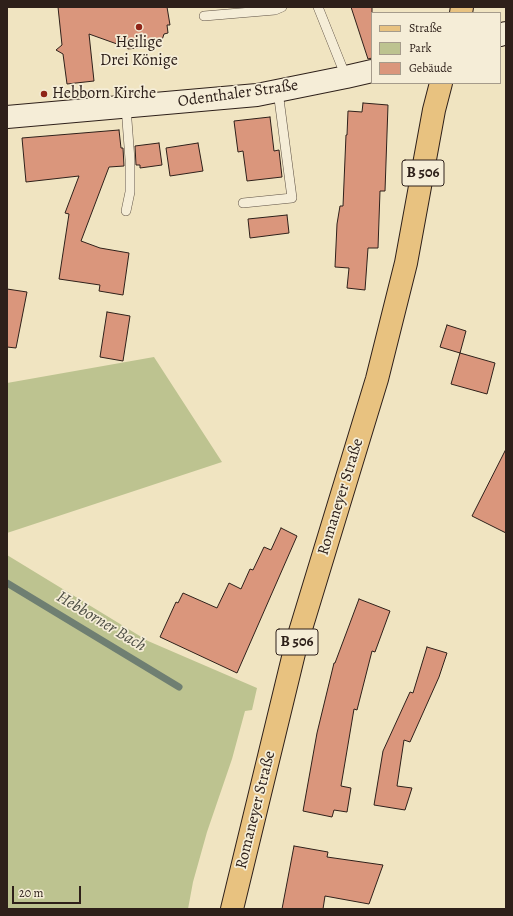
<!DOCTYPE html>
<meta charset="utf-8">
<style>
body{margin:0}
#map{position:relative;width:513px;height:916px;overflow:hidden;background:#f0e4c1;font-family:Alegreya,serif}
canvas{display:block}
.frame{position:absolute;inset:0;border:8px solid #2e201a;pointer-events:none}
.legend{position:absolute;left:371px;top:12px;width:130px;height:72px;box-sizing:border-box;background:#f5edd7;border:1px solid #a59b8b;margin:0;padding:5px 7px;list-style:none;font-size:12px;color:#2e201a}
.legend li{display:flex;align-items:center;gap:8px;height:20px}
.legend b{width:20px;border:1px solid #a59b8b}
.scale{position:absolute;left:12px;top:886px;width:69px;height:18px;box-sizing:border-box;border:2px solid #2e201a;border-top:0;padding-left:5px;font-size:12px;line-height:14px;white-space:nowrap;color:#2e201a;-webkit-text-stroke:3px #f5edd7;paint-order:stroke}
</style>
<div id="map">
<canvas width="513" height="916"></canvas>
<div class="frame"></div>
<ul class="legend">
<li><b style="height:5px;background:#e8c280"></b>Straße</li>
<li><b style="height:11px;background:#bdc390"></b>Park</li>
<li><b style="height:11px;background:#da967c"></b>Gebäude</li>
</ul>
<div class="scale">20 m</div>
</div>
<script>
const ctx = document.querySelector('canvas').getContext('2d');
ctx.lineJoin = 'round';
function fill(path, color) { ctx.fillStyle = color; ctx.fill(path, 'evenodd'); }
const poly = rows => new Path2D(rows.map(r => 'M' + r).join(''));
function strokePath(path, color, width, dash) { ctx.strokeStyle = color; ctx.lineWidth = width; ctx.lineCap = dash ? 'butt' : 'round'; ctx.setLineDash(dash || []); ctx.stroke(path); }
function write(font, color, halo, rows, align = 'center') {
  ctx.font = font + ' Alegreya,serif'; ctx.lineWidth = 3.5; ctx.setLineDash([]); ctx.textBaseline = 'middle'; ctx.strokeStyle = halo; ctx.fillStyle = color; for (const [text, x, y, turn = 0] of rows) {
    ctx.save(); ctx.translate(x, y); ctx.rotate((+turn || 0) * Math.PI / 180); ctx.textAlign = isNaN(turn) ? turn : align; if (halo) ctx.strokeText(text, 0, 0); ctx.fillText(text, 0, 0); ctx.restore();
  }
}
fill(poly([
 [154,357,222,462,7,533,7,383],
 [7,555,148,641,257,688,252,710,245,711,232,759,207,832,193,882,188,909,7,909]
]), '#bdc390');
strokePath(poly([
 [7,583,179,687]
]), '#6f7f72', 7);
const building = poly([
 [58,7,167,7,170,25,167,25,168,33,164,34,162,40,155,46,128,49,121,43,117,44,89,34,94,81,67,84,63,54,56,50,62,45,58,7],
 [351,7,372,7,372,58,368,59,351,7],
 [363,103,388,105,385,191,380,191,378,248,368,248,365,290,347,288,349,268,335,267,337,224,340,206,343,206,346,135,347,135,348,111,362,112,363,103],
 [270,117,274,151,279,150,282,177,247,181,243,151,238,152,234,121,270,117],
 [119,130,121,148,123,148,124,166,109,167,81,241,100,248,129,253,123,295,99,291,100,285,59,279,69,214,65,213,79,176,26,182,22,138,119,130],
 [159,143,162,165,140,168,140,165,136,165,135,146,159,143],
 [198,143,203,171,170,176,166,148,198,143],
 [287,215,289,233,250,238,248,219,287,215],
 [7,289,27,292,16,348,7,347,7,289],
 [107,312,130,316,123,361,100,357,107,312],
 [447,325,466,331,460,353,440,347,447,325],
 [460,353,495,363,487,394,451,384,460,353],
 [506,449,506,533,472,516,506,449],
 [281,528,297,536,237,673,160,637,176,602,178,603,183,593,217,608,229,583,241,589,250,569,253,570,264,547,271,550,281,528],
 [359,599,390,611,375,652,372,651,357,710,354,709,341,786,351,788,347,812,334,810,332,817,303,811,317,733,334,663,335,663,359,599],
 [427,647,447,653,439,677,410,742,404,740,397,786,412,788,405,810,374,805,383,751,410,692,413,693,427,647],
 [294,846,328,852,327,857,383,865,369,904,325,896,323,909,282,909,294,846]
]);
fill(building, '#da967c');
strokePath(building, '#2e201a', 1);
const service = poly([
 [318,7,346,77],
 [204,16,275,10,282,7],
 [126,107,130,160,130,192,126,211],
 [243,203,292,198,278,91]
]);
const secondary = poly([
 [500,35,506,33],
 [7,117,257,95,346,77,372,71]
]);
const primary = poly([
 [461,13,462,7],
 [232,909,296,645,377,379,406,263,434,110,441,83]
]);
strokePath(service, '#5e5144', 10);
strokePath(secondary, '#2e201a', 24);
strokePath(primary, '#2e201a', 24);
strokePath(service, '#f5edd7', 9);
strokePath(secondary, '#f5edd7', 22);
strokePath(primary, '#e8c280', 22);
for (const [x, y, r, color] of [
 [139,27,4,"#8f2418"],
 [44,94,4,"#8f2418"]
]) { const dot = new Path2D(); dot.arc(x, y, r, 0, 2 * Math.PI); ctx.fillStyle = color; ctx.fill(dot); strokePath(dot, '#f5edd7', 1.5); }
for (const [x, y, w] of [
 [423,173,42],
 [297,642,42]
]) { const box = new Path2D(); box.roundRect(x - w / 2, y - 13, w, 26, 3); ctx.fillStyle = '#f5edd7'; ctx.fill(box); strokePath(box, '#2e201a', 1); }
write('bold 15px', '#2e201a', null, [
 ["B 506",423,173],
 ["B 506",297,642]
]);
write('16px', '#2e201a', '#f5edd7', [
 ["Heilige",139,43],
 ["Drei Könige",139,61],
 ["Hebborn Kirche",52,94,"left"]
]);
write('16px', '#2e201a', '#f5edd7', [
 ["Odenthaler Straße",238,94,-8],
 ["Romaneyer Straße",341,497,-73],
 ["Romaneyer Straße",256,810,-76]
]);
write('italic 17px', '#4f5046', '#f5edd7', [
 ["Hebborner Bach",101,622,31]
]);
</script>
